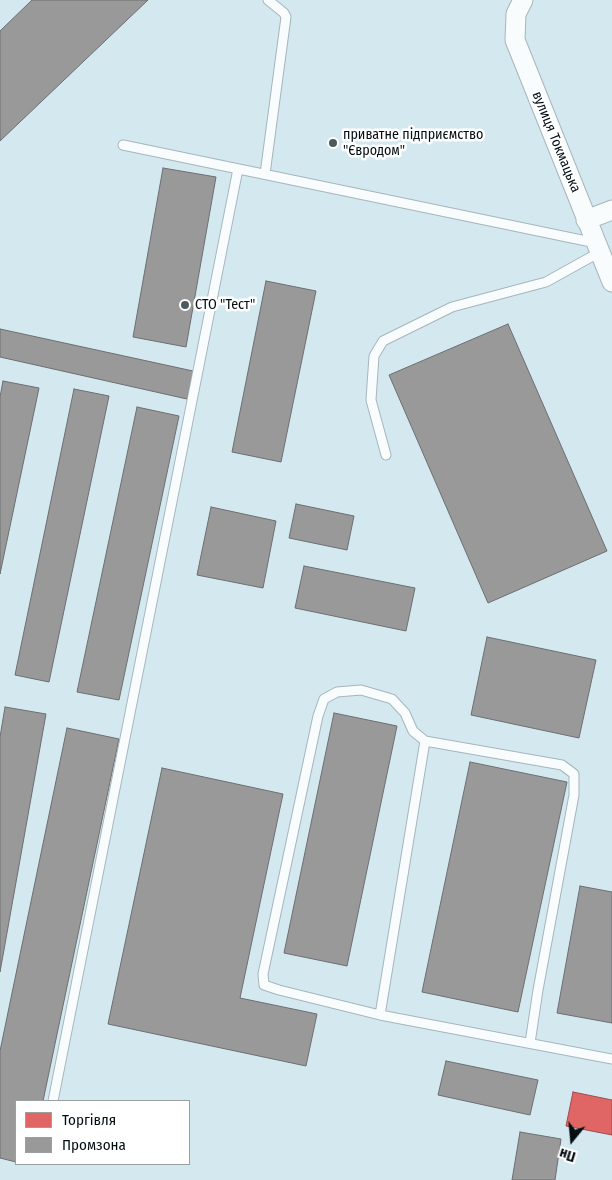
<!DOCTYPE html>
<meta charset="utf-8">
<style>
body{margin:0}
#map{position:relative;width:612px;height:1180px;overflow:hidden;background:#d4e8f0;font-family:"Fira Sans Condensed",sans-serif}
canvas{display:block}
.legend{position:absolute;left:15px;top:1100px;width:175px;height:65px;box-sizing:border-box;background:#fff;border:1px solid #9a9fa1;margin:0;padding:6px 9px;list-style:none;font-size:15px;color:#030e13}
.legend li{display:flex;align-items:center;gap:10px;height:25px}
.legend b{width:25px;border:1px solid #9a9fa1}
.north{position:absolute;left:547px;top:1115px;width:50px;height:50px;-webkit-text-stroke:4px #fff;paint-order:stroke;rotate:197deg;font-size:14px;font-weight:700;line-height:20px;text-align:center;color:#030e13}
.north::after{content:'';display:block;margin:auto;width:18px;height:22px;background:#030e13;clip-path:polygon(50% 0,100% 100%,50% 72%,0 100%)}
</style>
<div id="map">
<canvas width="612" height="1180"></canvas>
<ul class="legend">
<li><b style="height:14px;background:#e06666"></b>Торгівля</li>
<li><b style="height:14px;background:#999"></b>Промзона</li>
</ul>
<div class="north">Пн</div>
</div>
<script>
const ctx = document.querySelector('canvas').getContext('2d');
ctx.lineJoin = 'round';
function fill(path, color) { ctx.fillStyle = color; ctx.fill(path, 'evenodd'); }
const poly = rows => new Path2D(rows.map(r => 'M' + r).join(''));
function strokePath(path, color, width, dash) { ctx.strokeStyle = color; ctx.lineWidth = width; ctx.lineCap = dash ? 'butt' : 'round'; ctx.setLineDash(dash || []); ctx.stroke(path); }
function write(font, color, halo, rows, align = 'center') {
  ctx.font = font + ' "Fira Sans Condensed",sans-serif'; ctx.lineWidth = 5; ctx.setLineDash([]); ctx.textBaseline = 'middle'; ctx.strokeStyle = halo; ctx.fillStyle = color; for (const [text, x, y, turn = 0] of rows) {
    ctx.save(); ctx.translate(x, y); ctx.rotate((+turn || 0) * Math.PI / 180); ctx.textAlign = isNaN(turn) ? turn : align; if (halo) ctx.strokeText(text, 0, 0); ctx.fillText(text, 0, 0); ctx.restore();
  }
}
const shops = poly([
 [573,1092,612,1100,612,1135,566,1126,573,1092]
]);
fill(shops, '#e06666');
strokePath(shops, '#9e4c4d', 1);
const industry = poly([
 [32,0,148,0,0,141,0,31,32,0],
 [163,168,216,177,186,347,133,337,163,168],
 [266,281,316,291,281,462,232,452,266,281],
 [508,324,607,551,488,603,389,375,508,324],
 [0,329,193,371,187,399,0,357,0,329],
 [3,381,39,388,0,574,0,397,3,381],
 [74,389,109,396,49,682,15,675,74,389],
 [137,407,179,416,119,700,77,692,137,407],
 [296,504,354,516,347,550,289,538,296,504],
 [211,507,276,521,263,588,197,575,211,507],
 [304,566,415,588,406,631,295,608,304,566],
 [487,637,596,660,579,738,471,715,487,637],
 [5,707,46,714,0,972,0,737,5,707],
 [334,713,397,726,347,966,284,953,334,713],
 [67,728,119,739,43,1101,16,1101,16,1162,0,1158,0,1051,67,728],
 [470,762,567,782,518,1012,422,992,470,762],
 [162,768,283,794,240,998,317,1014,306,1066,108,1024,162,768],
 [580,886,612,892,612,1023,557,1013,580,886],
 [446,1061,538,1080,530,1115,438,1095,446,1061],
 [520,1132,561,1139,555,1180,512,1180,520,1132]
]);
fill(industry, '#999');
strokePath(industry, '#6c6f71', 1);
const lane = poly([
 [123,145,596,243],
 [265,174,286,17,284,13,268,0],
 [386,455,371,400,374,356,383,341,452,307,546,282,600,252],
 [425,741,380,1015,279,990,264,985,263,974,318,716,324,699,337,692,361,690,392,699,405,713,413,731,425,741,562,765,574,774,574,795,538,990,530,1043],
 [380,1015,612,1059],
 [53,1101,238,169]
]);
const street = poly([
 [523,0,516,14,515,40,612,282],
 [586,220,612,210]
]);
strokePath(lane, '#a6b5bc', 11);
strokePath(street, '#a6b5bc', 21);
strokePath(lane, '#f9fcfd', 9);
strokePath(street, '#f9fcfd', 19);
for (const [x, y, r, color] of [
 [333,143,5,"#4c5a60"],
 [185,305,5,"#4c5a60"]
]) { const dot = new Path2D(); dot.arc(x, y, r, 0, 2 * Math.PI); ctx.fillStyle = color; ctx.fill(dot); strokePath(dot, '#fff', 2); }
write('14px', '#030e13', '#fff', [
 ["приватне підприємство",343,135],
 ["\"Євродом\"",343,151],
 ["СТО \"Тест\"",195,305]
], 'left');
write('14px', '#030e13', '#fff', [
 ["вулиця Токмацька",556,142,68]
]);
</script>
